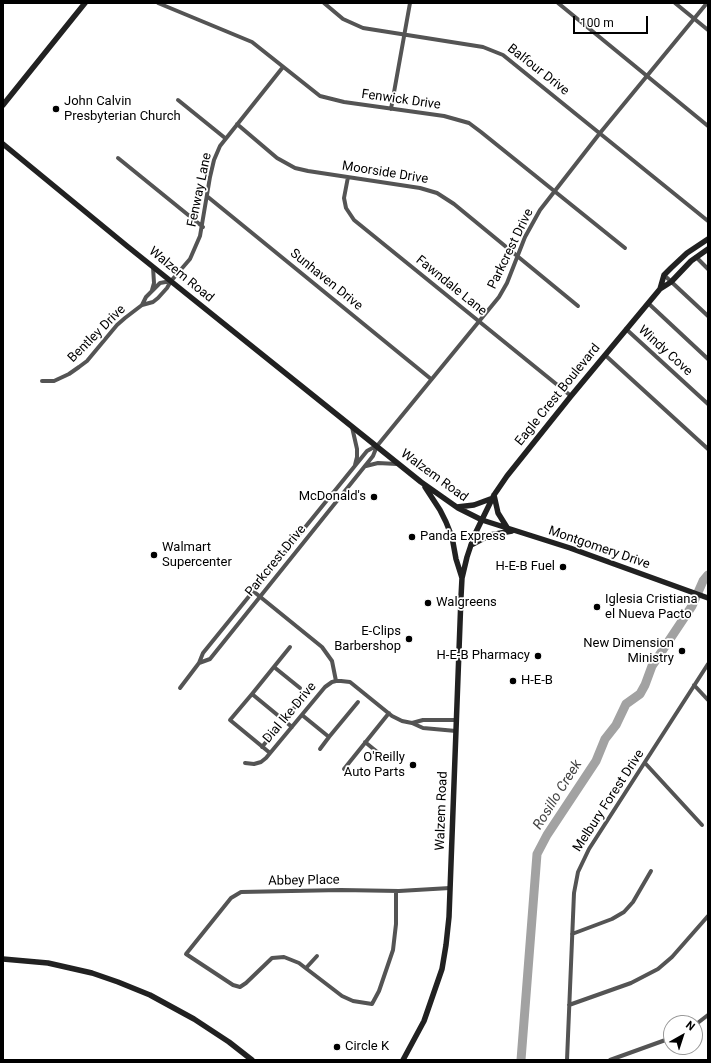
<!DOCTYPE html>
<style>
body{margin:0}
#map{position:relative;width:711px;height:1063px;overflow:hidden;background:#fff;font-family:Roboto,sans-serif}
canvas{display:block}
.frame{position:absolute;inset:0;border:4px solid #000;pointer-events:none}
.north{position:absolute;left:663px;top:1015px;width:40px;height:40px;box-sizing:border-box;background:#fff;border:1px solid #999;border-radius:50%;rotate:39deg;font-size:11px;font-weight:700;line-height:16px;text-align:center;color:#000}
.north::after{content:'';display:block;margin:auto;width:14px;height:18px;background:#000;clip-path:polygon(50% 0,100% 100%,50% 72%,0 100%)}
.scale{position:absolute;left:573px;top:16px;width:75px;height:18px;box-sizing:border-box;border:2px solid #000;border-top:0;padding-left:5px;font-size:12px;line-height:14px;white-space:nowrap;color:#000;-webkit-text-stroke:3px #fff;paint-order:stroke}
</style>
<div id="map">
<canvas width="711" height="1063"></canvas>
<div class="frame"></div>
<div class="north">N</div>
<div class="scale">100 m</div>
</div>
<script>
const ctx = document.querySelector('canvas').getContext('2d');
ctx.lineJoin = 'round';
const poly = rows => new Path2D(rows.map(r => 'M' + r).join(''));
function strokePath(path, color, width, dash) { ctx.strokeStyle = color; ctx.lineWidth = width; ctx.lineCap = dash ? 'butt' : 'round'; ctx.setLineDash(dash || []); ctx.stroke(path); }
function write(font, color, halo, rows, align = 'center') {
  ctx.font = font + ' Roboto,sans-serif'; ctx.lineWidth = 3.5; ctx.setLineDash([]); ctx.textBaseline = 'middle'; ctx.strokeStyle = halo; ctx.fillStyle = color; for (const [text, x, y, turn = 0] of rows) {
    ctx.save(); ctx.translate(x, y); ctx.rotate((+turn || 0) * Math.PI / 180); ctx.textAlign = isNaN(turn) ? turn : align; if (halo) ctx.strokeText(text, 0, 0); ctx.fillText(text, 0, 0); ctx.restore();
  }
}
strokePath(poly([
 [521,1060,537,854,547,835,596,761,605,739,616,725,626,704,640,694,645,685,652,666,692,606,703,581,708,575]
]), '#a2a2a2', 9);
strokePath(poly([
 [158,3,252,42,320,96,344,102,444,116,469,123,481,132,625,248],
 [324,3,343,19,363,28,483,47,503,55,708,221],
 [558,3,708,126],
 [675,3,708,30],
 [178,100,225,138],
 [391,109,410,3],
 [237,124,277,158,295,168,308,171,420,188,437,193,454,204,578,306],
 [118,158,203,227],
 [348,177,344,198,346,208,354,220,571,396],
 [208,197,431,379],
 [696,257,708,269],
 [664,275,708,316],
 [152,290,154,283,153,267],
 [648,303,708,359],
 [142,305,146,297,160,283,171,281],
 [626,329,708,404],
 [605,355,708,449],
 [42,381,54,381,69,374,79,367,87,361,117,325,125,318,142,305,153,302,158,298,167,288,171,281,190,259,200,236,210,177,214,160,220,146,283,67],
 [352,427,357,449,357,457,355,465],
 [366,466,378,463,397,464],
 [253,591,322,647,332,661,336,681],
 [290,647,252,694,292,727],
 [199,663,210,659,373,456,377,446,499,297,507,283,525,237,540,210,600,133,707,3],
 [274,667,300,688],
 [694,685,708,700],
 [180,688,199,663,203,653,354,467,367,451,376,446],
 [252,694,230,720,270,753],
 [302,715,329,737,358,702],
 [284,720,300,701],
 [412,723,423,720,456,720],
 [365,742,387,760],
 [262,747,279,726],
 [320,749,329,737],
 [245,763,254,764,261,762,266,758,325,687,332,682,336,681,341,681,350,682,392,716,402,721,412,723,423,728,456,731],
 [645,763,702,825],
 [344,769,389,713],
 [572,934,612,919,624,912,633,902,651,871],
 [306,968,317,956],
 [240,987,233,985,186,954,231,898,241,892,341,890,399,891,450,888],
 [240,987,246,983,272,958,284,957,299,963,342,996,353,1001,372,1004,379,991,393,950,396,924,396,891],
 [569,1005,631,983,658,969,672,957,708,916],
 [695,1025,708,1015],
 [567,1060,574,893,578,872,589,849,708,664],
 [610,1060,671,1038]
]), '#545454', 4);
strokePath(poly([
 [3,105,85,3],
 [3,144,127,246,421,482,458,508,482,520,570,548,708,598],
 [660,289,664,275,671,268,687,253,708,239],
 [425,487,440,510,446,522,452,537,456,559,462,578],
 [494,495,498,513,508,529],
 [457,507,474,505,493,498],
 [471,545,490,535,512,531],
 [3,959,48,963,92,973,118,982,150,995,194,1019,229,1042,252,1060],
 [403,1060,424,1021,442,969,446,945,449,917,461,597,462,578,467,557,474,536,494,495,507,476,571,396,660,289,671,282,691,261,708,249]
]), '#212121', 5.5);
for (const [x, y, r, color] of [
 [56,109,4,"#000"],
 [374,497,4,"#000"],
 [412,537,4,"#000"],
 [154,555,4,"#000"],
 [563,567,4,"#000"],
 [428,603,4,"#000"],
 [597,607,4,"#000"],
 [409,639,4,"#000"],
 [682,651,4,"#000"],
 [538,656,4,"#000"],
 [513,681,4,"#000"],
 [413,765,4,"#000"],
 [337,1047,4,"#000"]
]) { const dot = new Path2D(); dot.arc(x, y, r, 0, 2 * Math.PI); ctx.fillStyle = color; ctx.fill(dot); strokePath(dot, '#fff', 1.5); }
write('13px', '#000', '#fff', [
 ["Balfour Drive",538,70,38],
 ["Fenwick Drive",401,100,8],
 ["Moorside Drive",385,173,9],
 ["Fenway Lane",200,190,-78],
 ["Parkcrest Drive",511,249,-64],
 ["Walzem Road",181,275,39],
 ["Sunhaven Drive",326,280,39],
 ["Fawndale Lane",451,286,39],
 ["Bentley Drive",97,334,-45],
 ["Windy Cove",665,351,42],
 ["Eagle Crest Boulevard",558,395,-51],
 ["Walzem Road",434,476,36],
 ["Montgomery Drive",599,548,19],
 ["Parkcrest Drive",276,561,-51],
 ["Dial Ike Drive",290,713,-50],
 ["Melbury Forest Drive",609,801,-57],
 ["Walzem Road",442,811,-88],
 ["Abbey Place",304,881,-1]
]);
write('13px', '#000', '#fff', [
 ["John Calvin",64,102],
 ["Presbyterian Church",64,117],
 ["McDonald's",366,497,"right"],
 ["Panda Express",420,537],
 ["Walmart",162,548],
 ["Supercenter",162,563],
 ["H-E-B Fuel",555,567,"right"],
 ["Iglesia Cristiana",605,600],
 ["el Nueva Pacto",605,615],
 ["Walgreens",436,603],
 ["E-Clips",401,632,"right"],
 ["Barbershop",401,647,"right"],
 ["New Dimension",674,644,"right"],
 ["Ministry",674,659,"right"],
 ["H-E-B Pharmacy",530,656,"right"],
 ["H-E-B",521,681],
 ["O'Reilly",405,758,"right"],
 ["Auto Parts",405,773,"right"],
 ["Circle K",345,1047]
], 'left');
write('italic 14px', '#434343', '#fff', [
 ["Rosillo Creek",558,795,-58]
]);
</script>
